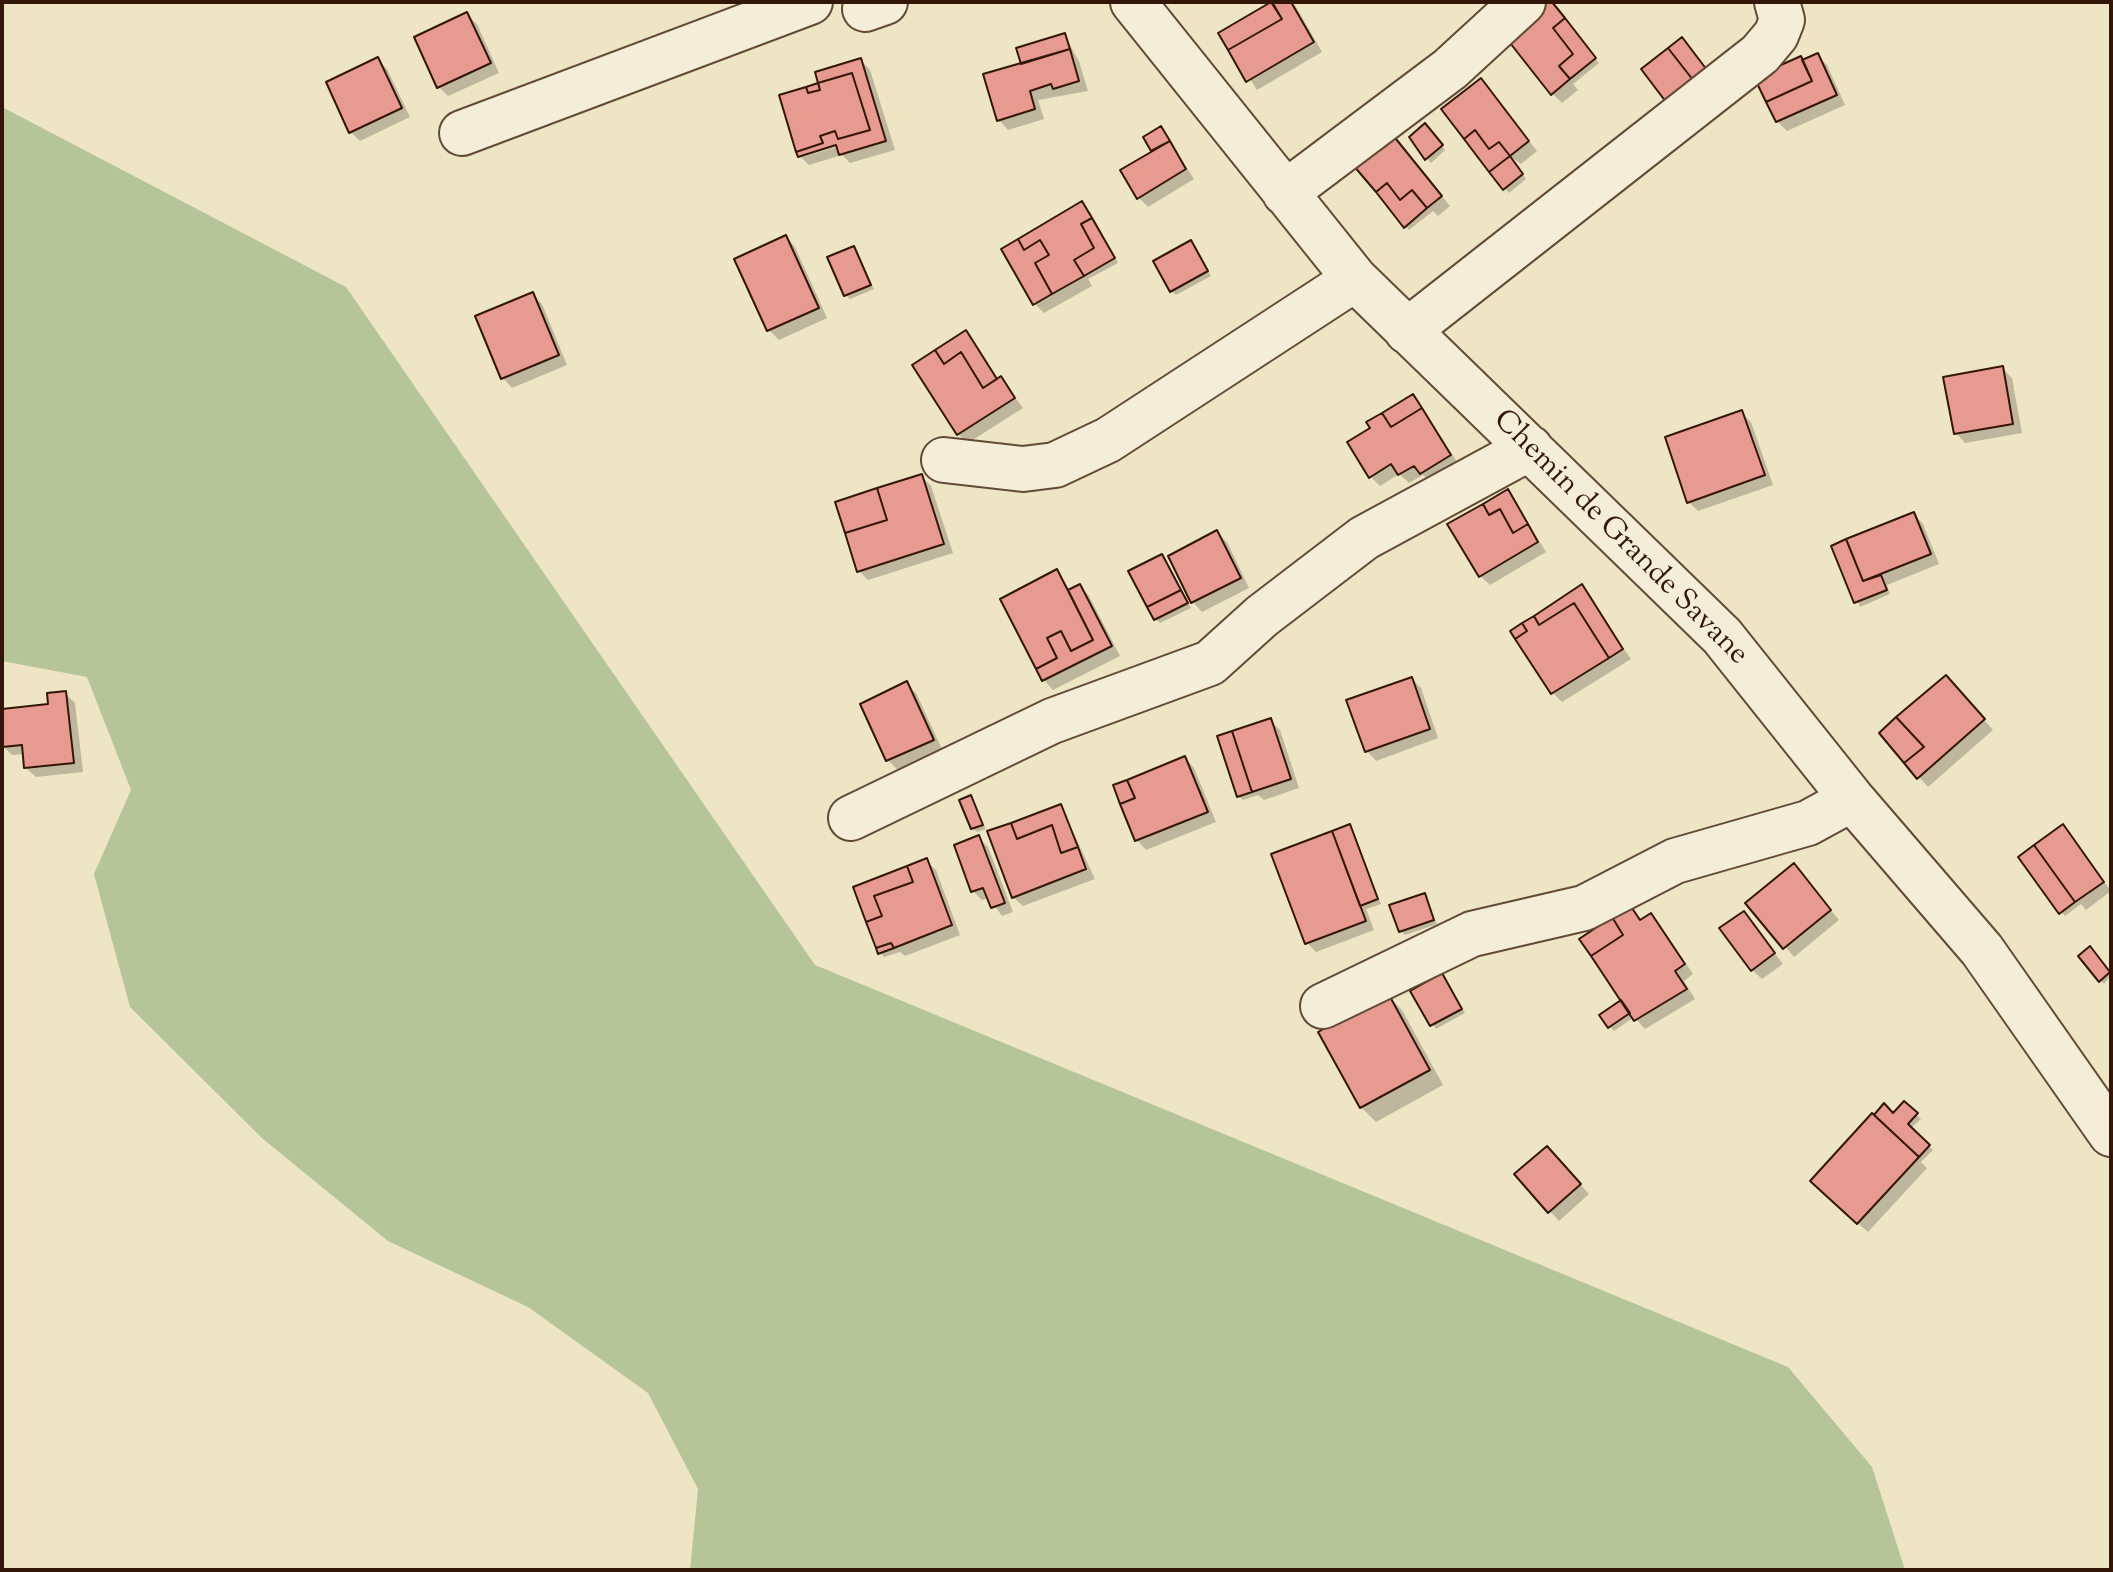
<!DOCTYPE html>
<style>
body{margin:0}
#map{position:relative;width:2113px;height:1572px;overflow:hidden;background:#eee5c5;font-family:"Sorts Mill Goudy",serif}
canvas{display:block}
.frame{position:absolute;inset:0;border:4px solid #331607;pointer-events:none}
</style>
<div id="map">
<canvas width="2113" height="1572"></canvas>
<div class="frame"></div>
</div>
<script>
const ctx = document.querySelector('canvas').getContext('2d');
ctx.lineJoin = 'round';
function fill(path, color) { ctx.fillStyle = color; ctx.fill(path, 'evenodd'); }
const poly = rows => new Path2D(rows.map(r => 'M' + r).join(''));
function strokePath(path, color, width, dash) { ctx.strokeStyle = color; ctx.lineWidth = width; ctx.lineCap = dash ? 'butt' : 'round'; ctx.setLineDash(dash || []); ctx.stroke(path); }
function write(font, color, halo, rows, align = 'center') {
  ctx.font = font + ' "Sorts Mill Goudy",serif'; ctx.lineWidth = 7; ctx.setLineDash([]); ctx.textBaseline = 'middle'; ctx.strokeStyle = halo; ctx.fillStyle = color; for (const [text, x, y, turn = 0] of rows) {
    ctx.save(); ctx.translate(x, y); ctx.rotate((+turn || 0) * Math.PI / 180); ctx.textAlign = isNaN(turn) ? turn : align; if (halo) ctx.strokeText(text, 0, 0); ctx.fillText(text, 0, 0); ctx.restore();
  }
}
fill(poly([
 [2,107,346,287,815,965,1788,1367,1872,1467,1905,1570,690,1570,698,1489,648,1393,528,1307,388,1241,263,1139,130,1007,94,874,131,790,87,677,2,661]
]), '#b5c597');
fill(poly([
 [1275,2,1295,5,1322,52,1257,90,1221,33],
 [1547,2,1599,63,1573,84,1578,90,1562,103,1552,93],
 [467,15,477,24,499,73,448,96,439,87],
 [1064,35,1079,61,1088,91,1038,100,1044,119,1008,130,999,120,1024,64],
 [1817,55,1827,65,1845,105,1787,131,1777,121,1803,62],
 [378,60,387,69,410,117,360,141,351,132],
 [861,60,870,70,895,150,850,163,842,155,809,165,800,156,818,85],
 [845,140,846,144,803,157,803,153],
 [1481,81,1537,151,1521,164,1507,154,1526,179,1509,193,1505,188],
 [1161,128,1194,179,1148,207,1138,197],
 [1429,130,1445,150,1431,163,1411,138],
 [1401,146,1450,206,1438,216,1433,211,1409,230,1405,226],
 [1082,204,1091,213,1118,263,1088,279,1092,286,1044,313,1035,304,1004,249],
 [786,237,795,247,827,318,779,340,769,330,737,260],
 [1191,242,1211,276,1176,295,1171,291],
 [853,248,874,289,850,299,846,295],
 [532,294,542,304,567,365,512,388,503,378],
 [2002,368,2012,378,2022,433,1965,443,1956,433],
 [1001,379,1023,408,968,443,958,434],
 [1741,412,1751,422,1773,485,1698,511,1689,502],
 [1426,414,1459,465,1431,482,1423,475,1409,483,1399,474,1380,486,1370,476,1372,429],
 [921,476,931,486,953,553,868,580,859,571],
 [1511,496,1546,552,1490,585,1480,576],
 [1914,515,1923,524,1939,564,1887,585,1890,594,1860,607,1833,547],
 [1217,533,1227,542,1249,588,1202,612,1193,602,1170,557],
 [1162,556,1191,608,1160,623,1156,619],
 [1057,572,1071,591,1080,586,1089,596,1120,656,1053,690,1044,680,1002,600],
 [1581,587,1631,659,1562,702,1553,693],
 [1412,679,1421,688,1438,738,1376,761,1367,751],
 [906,684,916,693,942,749,898,770,888,760,862,705],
 [1955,687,1993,730,1928,787,1906,762],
 [66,694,75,703,83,772,36,777,26,768,25,754,12,755,3,746,2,711,51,706],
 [1270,720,1280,730,1299,788,1264,800,1258,795,1243,800,1238,796],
 [1185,758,1194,768,1216,822,1146,850,1137,840],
 [970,797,986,829,977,832,972,828],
 [1061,806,1095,879,1023,906,1013,897],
 [1349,826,1381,904,1366,909,1374,930,1316,952,1307,943],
 [2063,827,2111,891,2086,910,2081,904,2065,916,2061,912],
 [979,838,988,847,1013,912,1002,916,989,898,982,900,973,891],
 [926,861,936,870,960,935,905,956,900,952,884,957,880,952],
 [1803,876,1839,920,1794,957,1748,903],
 [1424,895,1437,924,1405,935,1401,931],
 [1629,908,1642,921,1651,916,1660,925,1693,974,1684,981,1695,999,1645,1029,1634,1017,1614,1031,1610,1026,1623,1001],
 [1743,913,1783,964,1762,979,1752,970],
 [2094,953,2111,975,2104,984,2100,980],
 [1442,976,1465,1013,1436,1029,1413,992],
 [1388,996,1402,1010,1443,1085,1376,1122,1361,1107],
 [1904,1104,1921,1119,1910,1129,1933,1150,1921,1162,1927,1168,1868,1232,1822,1190,1874,1118,1894,1116],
 [1556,1158,1589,1194,1559,1221,1517,1175]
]), '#0003');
const building = poly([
 [1271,2,1282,19,1228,50,1218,33,1271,2],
 [1272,2,1291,2,1314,42,1246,82,1228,50,1282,19,1272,2],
 [1544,2,1552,2,1565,18,1553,28,1573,54,1559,66,1570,79,1551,95,1503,34,1544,2],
 [467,12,491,63,437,88,414,37,467,12],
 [1565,18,1596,58,1570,79,1559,66,1573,54,1553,28,1565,18],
 [1065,33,1070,49,1021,64,1016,48,1065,33],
 [1682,37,1707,70,1693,80,1668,48,1682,37],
 [1668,48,1693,80,1666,102,1641,69,1668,48],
 [1070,49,1079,81,1053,89,1051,84,1030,91,1035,109,997,121,983,74,1070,49],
 [1818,53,1837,95,1776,122,1766,102,1812,81,1802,60,1818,53],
 [1801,56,1812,81,1766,102,1754,77,1801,56],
 [378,57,402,108,349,133,326,82,378,57],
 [861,58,886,141,839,155,836,145,798,157,796,152,823,143,820,136,835,131,838,139,870,130,852,73,818,83,815,72,861,58],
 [852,73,870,130,838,139,835,131,820,136,823,143,796,152,779,95,806,87,808,93,820,90,818,83,852,73],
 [1481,78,1529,141,1510,156,1499,142,1489,149,1475,130,1464,139,1441,109,1481,78],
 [818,83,820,90,808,93,806,87,818,83],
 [1425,123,1443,145,1425,160,1409,137,1425,123],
 [1161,126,1170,141,1151,151,1143,137,1161,126],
 [1475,130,1489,149,1499,142,1510,156,1489,172,1464,139,1475,130],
 [1392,134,1442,196,1427,208,1412,190,1400,200,1387,183,1376,192,1353,165,1392,134],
 [1170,141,1186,169,1137,199,1120,170,1170,141],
 [1510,156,1523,174,1503,190,1489,172,1510,156],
 [1387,183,1400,200,1412,190,1427,208,1404,228,1376,192,1387,183],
 [1082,201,1092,218,1081,224,1094,248,1074,260,1084,276,1052,294,1035,263,1049,255,1040,240,1024,250,1018,239,1082,201],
 [1092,218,1115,258,1084,276,1074,260,1094,248,1081,224,1092,218],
 [786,235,819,308,767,331,734,259,786,235],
 [1018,239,1024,250,1040,240,1049,255,1035,263,1052,294,1033,305,1001,249,1018,239],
 [1191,240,1208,271,1170,292,1153,261,1191,240],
 [854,246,871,285,844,296,827,257,854,246],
 [533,292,559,355,501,379,475,316,533,292],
 [966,330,997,379,983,388,961,352,944,364,935,350,966,330],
 [935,350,944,364,961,352,983,388,1001,376,1015,398,957,435,912,365,935,350],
 [2003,366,2013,424,1954,434,1943,377,2003,366],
 [1413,394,1422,408,1391,427,1382,413,1413,394],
 [1422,408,1451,455,1420,474,1414,466,1398,475,1391,464,1369,478,1347,442,1370,428,1366,422,1382,413,1391,427,1422,408],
 [1742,410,1765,475,1687,503,1665,437,1742,410],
 [922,474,944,544,857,572,845,533,887,520,877,488,922,474],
 [877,488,887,520,845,533,835,502,877,488],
 [1508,489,1528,524,1513,533,1500,509,1489,515,1483,504,1508,489],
 [1483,504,1489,515,1500,509,1513,533,1528,524,1538,542,1479,577,1447,524,1483,504],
 [1914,512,1931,554,1863,581,1846,539,1914,512],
 [1217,530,1241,578,1191,603,1168,556,1217,530],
 [1846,539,1863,581,1881,575,1887,590,1854,603,1831,546,1846,539],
 [1162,554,1181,590,1147,607,1128,571,1162,554],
 [1057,569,1093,640,1071,651,1061,631,1047,638,1057,658,1036,669,1000,599,1057,569],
 [1080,584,1112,646,1042,681,1036,669,1057,658,1047,638,1061,631,1071,651,1093,640,1068,590,1080,584],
 [1582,584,1623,649,1609,658,1574,603,1539,625,1534,616,1582,584],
 [1181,590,1188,603,1154,620,1147,607,1181,590],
 [1574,603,1609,658,1551,694,1515,639,1527,631,1522,623,1534,616,1539,625,1574,603],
 [1522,623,1527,631,1515,639,1510,631,1522,623],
 [1946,675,1985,719,1917,779,1904,763,1924,747,1896,717,1946,675],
 [1412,677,1430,729,1365,752,1346,700,1412,677],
 [907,681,934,740,886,761,860,704,907,681],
 [66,691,74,763,24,768,22,745,2,747,2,709,48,704,47,693,66,691],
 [1896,717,1924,747,1904,763,1879,733,1896,717],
 [1271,718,1291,779,1252,792,1232,731,1271,718],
 [1232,731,1252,792,1237,797,1217,736,1232,731],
 [1185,756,1208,812,1135,841,1120,804,1135,798,1127,780,1185,756],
 [1127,780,1135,798,1120,804,1113,785,1127,780],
 [971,795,983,825,971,829,959,800,971,795],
 [1061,804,1078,847,1061,853,1052,825,1017,839,1011,823,1061,804],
 [1011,823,1017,839,1052,825,1061,853,1078,847,1086,869,1012,898,987,831,1011,823],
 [1350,824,1378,899,1360,906,1332,831,1350,824],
 [2063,824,2104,882,2075,902,2034,845,2063,824],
 [1332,831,1366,921,1305,944,1271,854,1332,831],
 [979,835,1005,903,991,908,983,888,971,892,954,845,979,835],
 [2034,845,2075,902,2059,914,2018,857,2034,845],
 [927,858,952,925,894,948,891,943,876,948,866,922,882,916,874,896,913,882,907,866,927,858],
 [1794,863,1831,910,1783,949,1745,903,1794,863],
 [907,866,913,882,874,896,882,916,866,922,853,887,907,866],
 [1425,893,1434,920,1399,932,1389,905,1425,893],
 [1630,905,1640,920,1651,913,1685,964,1675,971,1687,989,1634,1021,1591,956,1623,935,1612,917,1630,905],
 [1744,911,1775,953,1751,971,1719,928,1744,911],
 [1612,917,1623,935,1591,956,1579,939,1612,917],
 [891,943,894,948,878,954,876,948,891,943],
 [2090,946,2110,972,2099,982,2078,956,2090,946],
 [1442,973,1462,1009,1430,1026,1410,991,1442,973],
 [1388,993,1430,1070,1360,1108,1318,1032,1388,993],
 [1621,1000,1630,1013,1608,1028,1599,1015,1621,1000],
 [1904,1101,1918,1113,1908,1124,1930,1145,1919,1157,1874,1115,1884,1103,1893,1113,1904,1101],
 [1872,1113,1919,1157,1857,1224,1810,1181,1872,1113],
 [1547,1146,1581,1184,1548,1213,1514,1174,1547,1146]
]);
fill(building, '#e79a90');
strokePath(building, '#331607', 2);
const minor = poly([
 [1133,2,1355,279,1722,636,1852,799,1982,950,2111,1134],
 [865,9,885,2],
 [462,133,810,2],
 [1285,193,1450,69,1523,2],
 [1407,331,1760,54,1776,35,1782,20,1777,2],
 [944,460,1023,469,1055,465,1108,440,1355,279],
 [851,818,1052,721,1210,663,1262,616,1364,538,1530,448],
 [1323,1006,1472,934,1584,908,1675,861,1808,823,1852,799]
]);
strokePath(minor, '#624a36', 48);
strokePath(minor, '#f4eed9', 44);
write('30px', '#331607', '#f4eed9', [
 ["Chemin de Grande Savane",1619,539,45]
]);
</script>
